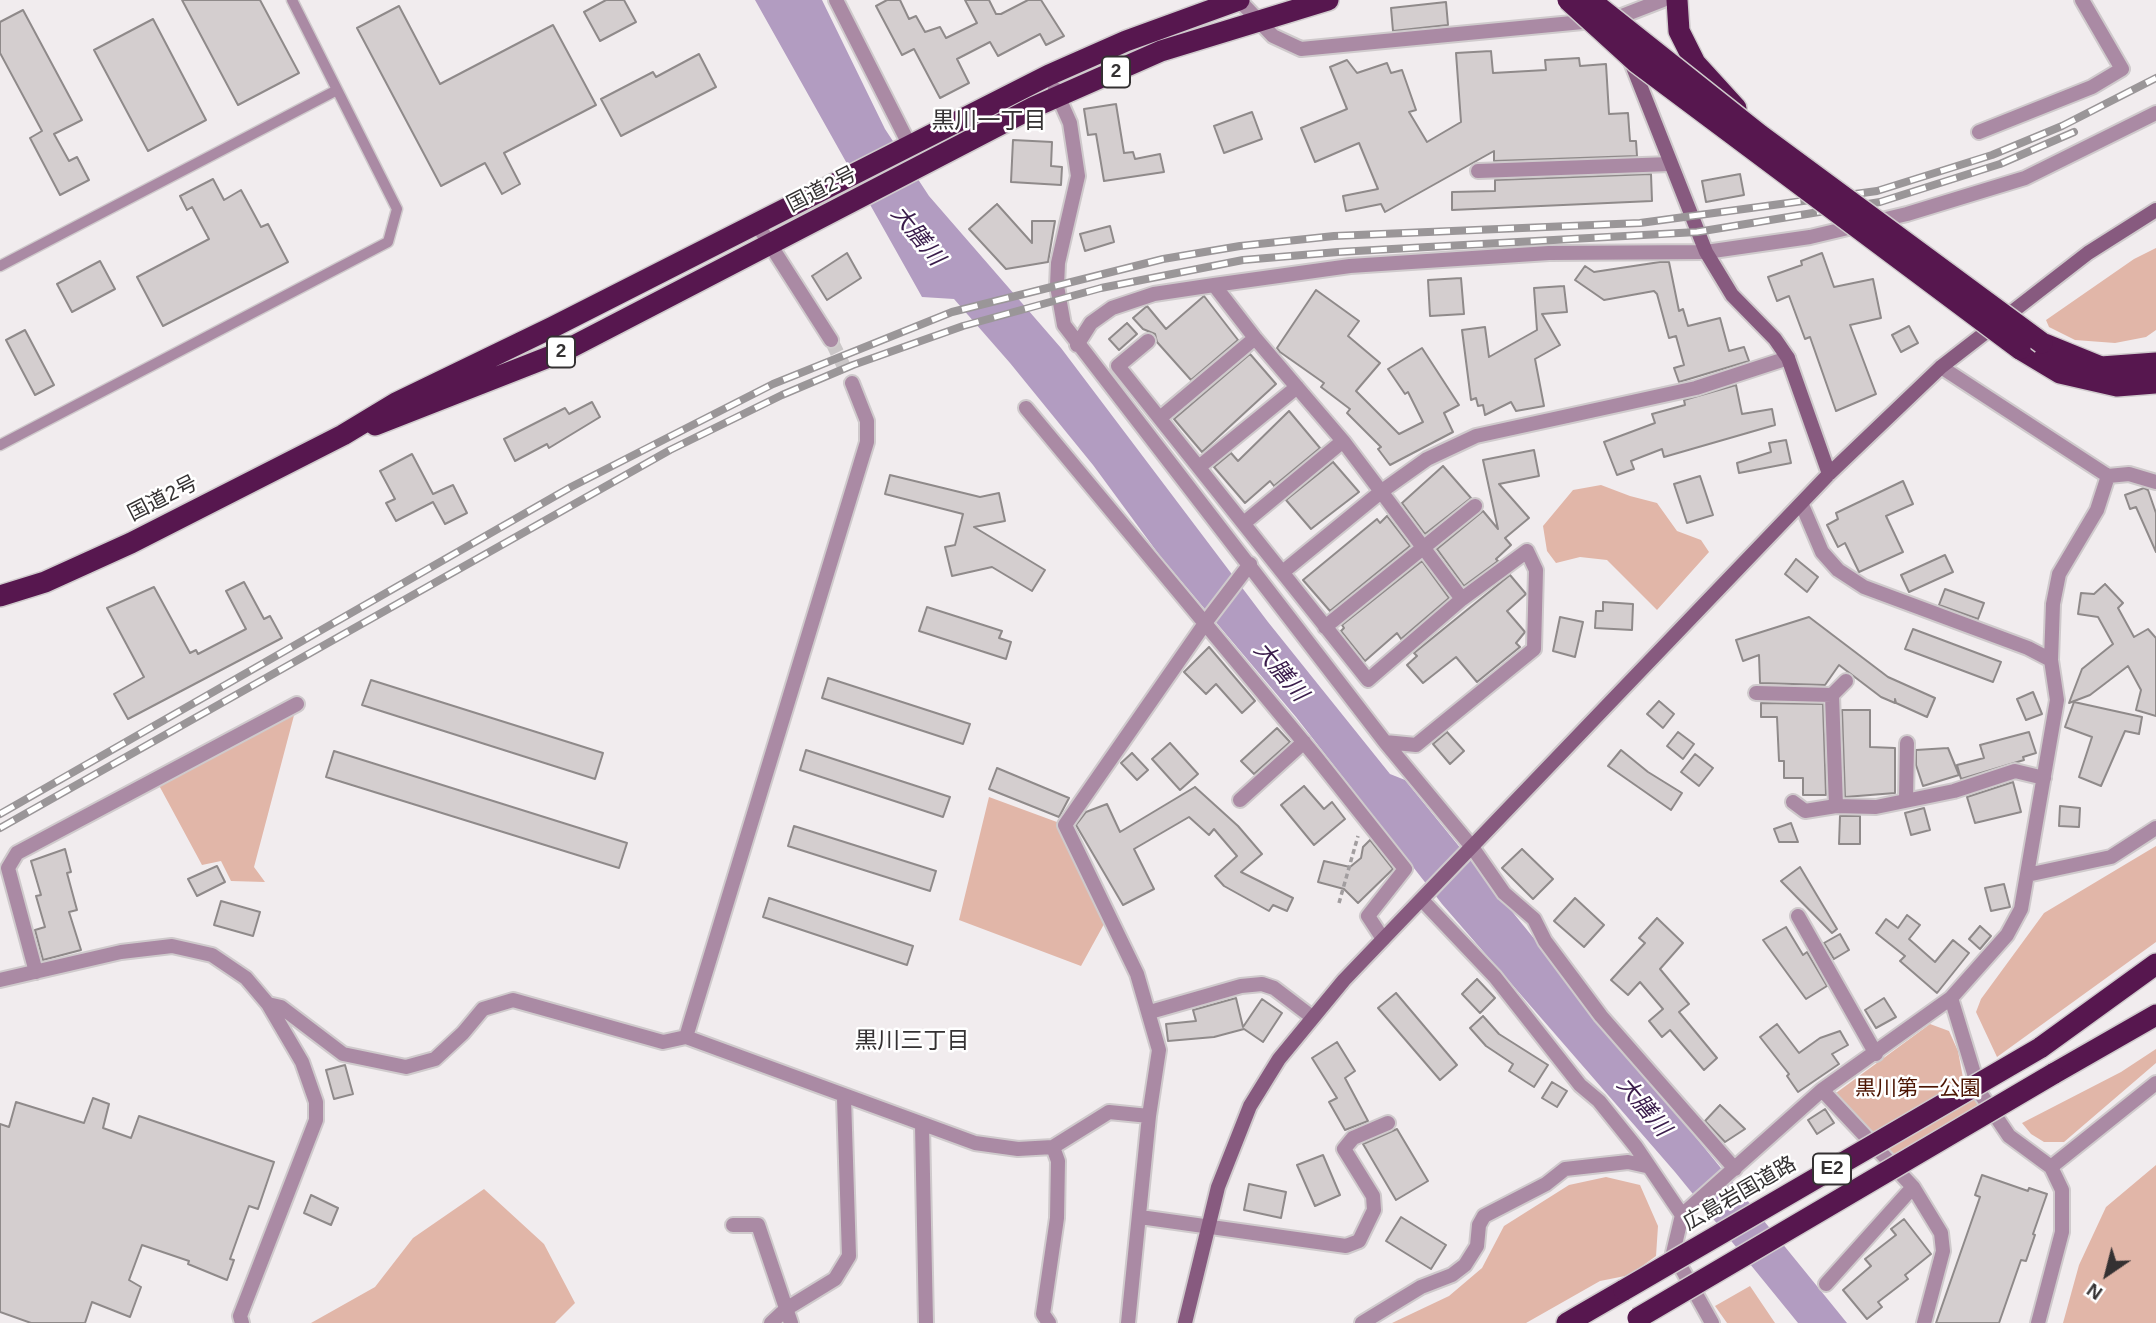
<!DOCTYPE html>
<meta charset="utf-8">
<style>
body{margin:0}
#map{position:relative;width:2156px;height:1323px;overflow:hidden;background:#f1ecee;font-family:Arial,sans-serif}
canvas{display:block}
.north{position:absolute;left:2072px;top:1239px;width:70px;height:70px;-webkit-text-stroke:5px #fff;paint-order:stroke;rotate:215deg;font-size:19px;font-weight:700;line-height:28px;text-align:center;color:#343132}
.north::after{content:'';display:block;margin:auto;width:24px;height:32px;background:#343132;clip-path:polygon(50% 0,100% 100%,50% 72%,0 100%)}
</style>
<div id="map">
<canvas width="2156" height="1323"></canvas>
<div class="north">N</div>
</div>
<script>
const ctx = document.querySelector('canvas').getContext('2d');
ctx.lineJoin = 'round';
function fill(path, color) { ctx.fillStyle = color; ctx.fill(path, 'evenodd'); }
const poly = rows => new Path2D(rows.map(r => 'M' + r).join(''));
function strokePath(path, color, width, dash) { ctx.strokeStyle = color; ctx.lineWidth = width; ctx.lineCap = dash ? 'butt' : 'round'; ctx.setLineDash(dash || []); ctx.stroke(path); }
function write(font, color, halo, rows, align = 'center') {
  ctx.font = font + ' Arial,"Noto Sans JP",sans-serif'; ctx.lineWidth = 5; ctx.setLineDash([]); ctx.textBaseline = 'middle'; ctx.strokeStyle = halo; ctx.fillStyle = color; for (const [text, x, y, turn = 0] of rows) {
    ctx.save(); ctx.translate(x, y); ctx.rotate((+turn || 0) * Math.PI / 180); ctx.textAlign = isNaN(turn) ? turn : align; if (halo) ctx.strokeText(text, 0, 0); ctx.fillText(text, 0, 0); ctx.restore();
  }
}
fill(poly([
 [2156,248,2156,330,2146,337,2115,343,2075,340,2049,327,2046,320,2134,259],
 [1601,485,1630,496,1657,503,1677,531,1701,540,1709,552,1657,610,1607,560,1580,557,1556,563,1547,551,1543,526,1573,490],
 [297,704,254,867,265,882,231,881,221,861,202,865,155,778],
 [989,797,1065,825,1109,915,1081,966,959,920],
 [2156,846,2156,942,1997,1057,1976,1012,1981,999,2044,913],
 [1930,1024,1949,1031,1958,1051,1963,1078,1980,1108,1891,1156,1836,1093],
 [2156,1049,2156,1063,2064,1142,2044,1142,2031,1134,2022,1123,2121,1072],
 [2156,1165,2156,1323,2063,1323,2079,1265,2106,1207],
 [1606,1177,1640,1185,1658,1226,1656,1256,1630,1275,1600,1281,1526,1323,1392,1323,1449,1296,1482,1268,1504,1226,1569,1185],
 [484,1189,544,1244,575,1303,555,1323,311,1323,375,1287,413,1238],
 [1750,1286,1775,1323,1727,1323,1715,1306]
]), '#e1b6a8');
fill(poly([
 [755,0,822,0,885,129,929,196,1061,348,1268,622,1390,774,1405,780,1847,1323,1798,1323,1675,1172,1442,904,1296,717,1160,556,1093,465,1010,363,954,299,922,297]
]), '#b29cc1');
const building = poly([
 [182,0,260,0,299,73,238,105,182,0],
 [606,0,624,0,636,22,600,41,584,12,606,0],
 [887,0,900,0,909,19,916,16,925,32,940,27,946,38,977,23,965,0,989,0,996,14,1001,14,1028,0,1041,0,1064,36,1046,45,1040,34,998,56,990,42,957,59,969,83,940,98,914,49,902,55,876,6,887,0],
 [1446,2,1448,25,1393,31,1391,8,1446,2],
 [399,6,440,84,553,25,596,105,504,153,520,184,502,194,485,163,441,186,357,28,399,6],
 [23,10,82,120,54,134,69,161,77,157,89,180,60,195,30,138,42,131,0,53,0,22,23,10],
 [153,19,206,120,148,151,94,50,153,19],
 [1491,51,1493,73,1546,70,1545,60,1579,58,1580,66,1606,64,1609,114,1628,113,1630,141,1636,141,1637,156,1494,161,1494,151,1385,212,1381,204,1346,211,1343,196,1378,189,1359,143,1315,162,1301,128,1347,109,1330,67,1347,60,1357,73,1387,63,1391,73,1402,70,1416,110,1409,112,1427,142,1461,122,1456,53,1491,51],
 [699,54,716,87,621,136,601,99,653,72,656,77,699,54],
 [1116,104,1124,153,1133,152,1135,159,1160,154,1164,172,1104,181,1096,134,1088,135,1084,109,1116,104],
 [1252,112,1262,139,1224,153,1214,126,1252,112],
 [1013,140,1052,142,1051,166,1062,167,1061,185,1011,182,1013,140],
 [1651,174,1652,201,1452,210,1452,192,1495,191,1495,180,1651,174],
 [1740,174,1744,195,1706,202,1702,181,1740,174],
 [213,179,224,200,241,190,261,227,268,224,288,262,163,326,137,277,209,239,192,207,187,210,180,196,213,179],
 [997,204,1032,243,1032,221,1055,221,1048,262,1006,269,969,229,997,204],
 [1110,226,1114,242,1085,251,1080,234,1110,226],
 [847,253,861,278,827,300,812,276,847,253],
 [1822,253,1834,287,1873,279,1881,318,1850,325,1876,394,1836,411,1810,337,1805,339,1789,296,1777,301,1768,277,1802,265,1801,261,1822,253],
 [100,261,115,289,72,312,57,284,100,261],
 [1660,262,1669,262,1679,311,1683,309,1688,326,1720,318,1729,351,1744,347,1749,361,1679,382,1674,368,1684,365,1676,336,1669,338,1657,294,1654,291,1604,300,1575,280,1585,266,1594,272,1660,262],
 [1461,278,1464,314,1430,316,1428,280,1461,278],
 [1564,286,1567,312,1542,314,1560,345,1535,359,1544,406,1516,411,1511,402,1485,415,1483,405,1478,406,1476,398,1471,400,1462,330,1485,327,1489,357,1537,330,1534,288,1564,286],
 [1316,290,1359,321,1348,336,1380,363,1356,391,1399,434,1423,422,1408,392,1405,394,1388,369,1422,348,1459,405,1444,413,1453,432,1390,465,1378,449,1381,447,1347,413,1350,409,1321,387,1324,383,1280,352,1277,348,1316,290],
 [1204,296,1238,340,1191,380,1157,342,1155,334,1143,329,1133,318,1147,306,1166,329,1204,296],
 [1127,323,1137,334,1119,350,1109,339,1127,323],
 [1909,326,1918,343,1901,352,1892,335,1909,326],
 [25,330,54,385,35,395,6,340,25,330],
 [1250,354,1276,384,1202,452,1174,419,1250,354],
 [1736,385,1742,414,1772,409,1775,425,1664,457,1662,449,1631,461,1634,469,1617,475,1604,442,1655,423,1652,414,1685,405,1684,400,1736,385],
 [592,402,600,417,549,448,547,444,515,461,504,439,565,408,569,414,592,402],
 [1289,411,1320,448,1274,486,1270,481,1245,503,1214,467,1231,453,1238,461,1289,411],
 [1786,440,1791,463,1739,473,1737,463,1771,452,1769,443,1786,440],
 [1534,450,1539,476,1499,484,1529,518,1505,538,1511,545,1496,559,1498,561,1464,586,1437,549,1483,511,1498,529,1483,460,1534,450],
 [412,454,433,494,453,485,467,513,445,524,433,502,396,521,386,503,395,499,380,471,412,454],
 [1333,462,1359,492,1311,529,1286,500,1333,462],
 [1443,466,1471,498,1425,534,1402,503,1443,466],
 [890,475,980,497,999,493,1005,521,974,527,1045,570,1032,591,992,567,952,576,945,547,955,545,963,514,885,494,890,475],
 [1700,476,1713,515,1687,523,1674,484,1700,476],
 [1903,481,1913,504,1886,516,1903,552,1859,572,1845,543,1838,547,1827,525,1838,519,1836,513,1903,481],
 [2144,488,2148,490,2156,513,2156,552,2136,507,2130,509,2125,495,2144,488],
 [1387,516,1410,546,1330,611,1303,580,1377,519,1380,523,1387,516],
 [1945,555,1953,572,1909,592,1901,575,1945,555],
 [1796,559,1818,577,1807,592,1785,574,1796,559],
 [1422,561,1449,598,1401,639,1397,633,1365,661,1341,631,1344,628,1342,625,1422,561],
 [1510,575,1526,594,1507,611,1525,632,1516,643,1520,647,1477,682,1456,657,1423,683,1407,665,1417,656,1414,653,1510,575],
 [244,582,264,619,270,616,282,638,128,719,114,694,144,677,107,608,154,587,190,653,196,650,198,654,246,629,226,591,244,582],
 [2105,584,2123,603,2118,608,2134,637,2148,629,2156,638,2156,716,2136,710,2141,690,2128,666,2090,695,2069,703,2082,669,2113,644,2098,617,2078,614,2081,593,2094,594,2105,584],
 [1945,589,1984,603,1978,619,1939,605,1945,589],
 [1603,602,1633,604,1632,630,1595,628,1596,611,1603,611,1603,602],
 [927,607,1002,631,999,638,1011,642,1006,659,919,631,927,607],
 [1560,617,1583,622,1575,657,1553,651,1560,617],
 [1809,617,1888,677,1935,698,1927,717,1896,703,1895,699,1895,703,1881,697,1839,665,1825,685,1760,683,1759,655,1743,661,1736,640,1809,617],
 [1913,629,2001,662,1993,682,1905,649,1913,629],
 [1209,647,1255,701,1242,713,1216,684,1206,694,1184,672,1209,647],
 [828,678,970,724,963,744,822,698,828,678],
 [371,680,603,753,595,779,362,705,371,680],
 [2033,692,2042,714,2026,720,2017,699,2033,692],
 [1659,701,1674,714,1663,728,1647,714,1659,701],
 [2074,702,2142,717,2139,734,2125,731,2101,786,2079,777,2092,737,2065,727,2074,702],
 [1761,703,1823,704,1826,795,1803,795,1803,778,1784,778,1784,761,1779,761,1777,717,1761,717,1761,703],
 [1842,710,1870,710,1870,747,1895,748,1895,793,1845,797,1842,710],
 [1277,728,1290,742,1254,774,1241,761,1277,728],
 [1447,732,1464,751,1450,764,1433,744,1447,732],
 [1678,732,1694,744,1683,759,1667,746,1678,732],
 [2029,732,2036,753,2023,757,2024,760,1961,779,1957,765,1984,758,1980,745,2029,732],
 [1170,743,1198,774,1180,790,1152,759,1170,743],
 [1948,748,1959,775,1923,786,1916,765,1916,750,1948,748],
 [806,750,950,797,943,817,800,770,806,750],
 [1621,750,1648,772,1682,793,1671,810,1608,766,1621,750],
 [334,751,627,843,619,868,326,777,334,751],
 [1132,753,1148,770,1137,780,1121,763,1132,753],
 [1695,754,1713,768,1699,786,1681,772,1695,754],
 [997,768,1069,798,1059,817,989,789,997,768],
 [2013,782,2021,812,1975,823,1967,797,2013,782],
 [1304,786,1324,809,1332,802,1345,819,1314,845,1281,805,1304,786],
 [1195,787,1238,826,1262,854,1241,872,1293,898,1287,911,1273,905,1269,911,1224,886,1215,876,1237,856,1214,829,1209,835,1189,817,1134,849,1154,889,1123,905,1076,825,1086,812,1107,804,1120,832,1195,787],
 [2060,806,2080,808,2079,827,2059,826,2060,806],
 [1924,808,1930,830,1911,835,1905,813,1924,808],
 [1840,816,1860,816,1860,844,1839,844,1840,816],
 [1791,823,1798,842,1779,842,1774,829,1791,823],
 [794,826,936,871,930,891,788,846,794,826],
 [1370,840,1393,869,1358,903,1344,889,1318,882,1324,861,1350,867,1361,858,1363,847,1370,840],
 [65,849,71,872,67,873,77,910,69,912,81,950,43,960,35,930,45,927,36,896,41,895,31,861,65,849],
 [1522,849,1553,879,1533,899,1502,868,1522,849],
 [217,866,225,882,197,896,188,879,217,866],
 [1800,867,1837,929,1832,933,1781,881,1800,867],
 [2004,884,2010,907,1991,911,1985,888,2004,884],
 [769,898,913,946,907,965,763,917,769,898],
 [1575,898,1604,925,1584,947,1554,921,1575,898],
 [221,901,260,912,253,936,214,925,221,901],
 [1907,915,1920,925,1909,939,1935,962,1953,940,1969,953,1937,993,1900,961,1905,956,1876,933,1886,919,1898,928,1907,915],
 [1657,918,1683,943,1660,969,1689,1004,1679,1012,1717,1058,1704,1070,1670,1030,1662,1037,1649,1021,1663,1009,1640,982,1628,995,1611,980,1645,943,1639,938,1657,918],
 [1980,926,1991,936,1980,949,1969,939,1980,926],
 [1786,927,1803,955,1807,952,1827,986,1806,999,1763,940,1786,927],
 [1840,934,1849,950,1834,959,1824,943,1840,934],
 [1477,979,1495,998,1480,1013,1462,994,1477,979],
 [1396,993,1457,1065,1440,1080,1378,1008,1396,993],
 [1236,998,1243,1027,1262,999,1282,1013,1263,1042,1244,1029,1214,1037,1168,1041,1166,1024,1196,1021,1193,1010,1236,998],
 [1884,998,1896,1017,1876,1028,1865,1010,1884,998],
 [1483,1016,1499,1034,1548,1065,1534,1087,1509,1071,1513,1064,1486,1046,1470,1028,1483,1016],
 [1777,1024,1799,1053,1820,1038,1840,1031,1848,1045,1832,1054,1839,1064,1798,1092,1787,1076,1789,1074,1760,1037,1777,1024],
 [1337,1042,1355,1071,1345,1078,1368,1121,1345,1130,1329,1102,1337,1098,1312,1058,1337,1042],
 [345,1065,353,1094,334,1099,326,1070,345,1065],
 [1552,1082,1567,1091,1557,1107,1542,1098,1552,1082],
 [93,1098,109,1104,103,1128,131,1138,139,1116,274,1162,258,1209,249,1206,230,1259,234,1260,227,1280,188,1264,189,1261,142,1245,129,1280,141,1287,130,1317,92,1302,85,1323,31,1323,0,1312,0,1124,9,1127,16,1102,84,1123,93,1098],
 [1720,1105,1745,1129,1725,1142,1705,1121,1720,1105],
 [1825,1109,1834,1123,1817,1134,1808,1120,1825,1109],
 [1397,1129,1428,1181,1396,1200,1363,1144,1397,1129],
 [1323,1155,1340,1195,1315,1206,1297,1165,1323,1155],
 [1982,1175,2028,1191,2029,1188,2047,1194,2033,1234,2035,1235,2026,1261,2021,1260,1999,1323,1936,1323,1980,1197,1975,1195,1982,1175],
 [1249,1184,1286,1192,1281,1218,1244,1210,1249,1184],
 [311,1195,338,1208,331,1225,304,1213,311,1195],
 [1401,1217,1446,1245,1431,1269,1386,1241,1401,1217],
 [1904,1219,1931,1254,1905,1275,1908,1279,1878,1302,1882,1307,1867,1319,1843,1290,1871,1266,1865,1259,1896,1235,1891,1229,1904,1219]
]);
fill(building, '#d4cecf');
strokePath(building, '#8f8a8a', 2);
strokePath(poly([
 [831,340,852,383]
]), '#cbc7c8', 14, [14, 7]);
const lane = poly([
 [0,266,337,90],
 [0,445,388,242,397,209,292,0]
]);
const street = poly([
 [836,0,909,144],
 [1239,0,1273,36,1301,49,1614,19,1663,0],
 [1055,89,1070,123,1078,176,1058,263,1057,286,1064,325,1385,742,1472,847,1504,893,1534,919,1545,941,1601,1016,1735,1169],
 [1979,132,2092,87,2122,69,2082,0],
 [1478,171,1670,164],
 [757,224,831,340],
 [1214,285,1255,338,1343,441,1462,599],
 [1148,341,1118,366,1368,680,1462,599,1527,551,1536,570,1534,649,1416,745,1385,742],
 [1077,345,1091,323,1112,308,1154,294,1214,285,1350,266,1549,253,1706,252,1810,237,1907,214,2025,178,2156,113],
 [1941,367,2108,476,2129,474,2156,482],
 [1026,408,1316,757,1405,869,1368,916,1383,939],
 [1160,418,1255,338],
 [1199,467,1297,387],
 [1802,505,1822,552,1838,570,1864,587,2028,648,2051,660],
 [1244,523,1343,441],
 [1284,571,1382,491,1427,459,1476,436,1696,388,1788,358],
 [1325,627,1475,506],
 [1756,693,1832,695],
 [1240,800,1304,742],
 [1906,800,1907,743],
 [1793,802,1805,811,1836,806,1876,807,1954,791,2015,771,2044,778],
 [1836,806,1832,695,1846,681],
 [2027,875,2111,857,2156,828],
 [1422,900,1495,977,1580,1085,1599,1101,1636,1147,1682,1215],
 [1798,916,1876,1054],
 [36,972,8,868,17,853,297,704],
 [0,980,121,952,172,946,212,955,246,978,268,1004,302,1062,316,1102,316,1120,240,1316,242,1323],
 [1951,998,1980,1093,2009,1136,2051,1167,2062,1190,2062,1232,2038,1323],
 [268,1004,281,1007,343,1054,406,1067,435,1059,463,1033,483,1009,513,1000,663,1042,686,1037,975,1143,1018,1149,1053,1147,1109,1112,1149,1116],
 [1150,1012,1241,986,1262,984,1274,988,1312,1017],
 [686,1037,867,442,867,421,852,383],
 [1822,1090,1913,1187,1941,1233,1943,1251,1924,1323],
 [922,1125,926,1323],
 [2051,1167,2156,1083],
 [1140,1217,1346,1246,1359,1241,1374,1210,1373,1196,1344,1149,1353,1138,1388,1123],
 [733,1225,758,1225,791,1323],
 [1826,1284,1913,1187],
 [771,1323,786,1309,835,1279,849,1256,844,1098],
 [1049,1323,1043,1314,1057,1218,1058,1161,1053,1147],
 [1128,1323,1149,1116,1159,1050,1137,974,1065,825,1208,619,1250,564],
 [1362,1323,1421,1287,1452,1275,1465,1265,1477,1246,1479,1225,1484,1216,1546,1184,1565,1169,1628,1162,1646,1166],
 [1712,1323,1673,1253,1682,1215,1822,1090,1951,998,2007,935,2021,909,2057,700,2051,660,2053,604,2059,574,2097,510,2108,476]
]);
const secondary = poly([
 [1629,57,1706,252,1732,295,1775,339,1788,358,1829,474],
 [1185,1323,1218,1187,1250,1106,1279,1059,1344,980,1829,474,1941,367,2088,253,2156,210]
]);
const highway = poly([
 [1677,0,1679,31,1695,63,1736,108],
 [2042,343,2101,367,2156,363],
 [2020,349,2060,373,2117,386,2156,383],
 [375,425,564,351,1034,107,1161,51,1328,0],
 [0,596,45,582,131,543,343,435,396,403,553,327,1049,75,1126,41,1239,0],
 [2040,1048,2156,964],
 [2053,1074,2156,1015],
 [1567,1323,1624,1290]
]);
strokePath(lane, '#cfcacc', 13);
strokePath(street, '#cfcacc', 18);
strokePath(secondary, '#cfcacc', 18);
strokePath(highway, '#cfcacc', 24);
strokePath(poly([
 [1339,903,1358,836]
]), '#a19d9f', 3.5, [5, 3.5]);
strokePath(lane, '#aa8aa4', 10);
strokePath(street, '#aa8aa4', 14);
strokePath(secondary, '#875a7f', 14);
strokePath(highway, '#57174f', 21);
const rail = poly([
 [0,814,571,487,773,384,952,312,1163,259,1240,246,1334,236,1640,223,1877,191,1992,155,2062,126,2156,78],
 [0,828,670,450,782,395,853,365,963,326,1101,288,1243,260,1338,252,1697,232,1880,202,2000,164,2074,132]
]);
strokePath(rail, '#9a9698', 8);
strokePath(rail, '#fff', 5, [16]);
const highwayBridge = poly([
 [1568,0,1636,62,2020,349],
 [1590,0,1760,135,2042,343],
 [1624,1290,2040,1048],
 [1638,1318,2053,1074]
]);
strokePath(highwayBridge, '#cfcacc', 24, []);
strokePath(highwayBridge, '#57174f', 21);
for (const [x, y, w] of [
 [1116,72,28],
 [561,352,28],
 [1832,1169,38]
]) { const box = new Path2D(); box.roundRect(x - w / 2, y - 15.5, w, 31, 5); ctx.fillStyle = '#fff'; ctx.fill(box); strokePath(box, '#343132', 2); }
write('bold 19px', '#343132', null, [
 ["2",1116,72],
 ["2",561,352],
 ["E2",1832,1169]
]);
write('21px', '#343132', '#fff', [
 ["国道2号",822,190,-27],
 ["国道2号",163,499,-27],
 ["広島岩国道路",1740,1194,-30]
]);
write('21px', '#4d1603', '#fff', [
 ["黒川第一公園",1918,1089]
]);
write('23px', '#343132', '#fff', [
 ["黒川一丁目",989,122],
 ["黒川三丁目",912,1042]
]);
write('italic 23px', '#391b4a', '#fff', [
 ["大膳川",917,236,51],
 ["大膳川",1280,672,50],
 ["大膳川",1643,1107,50]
]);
</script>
